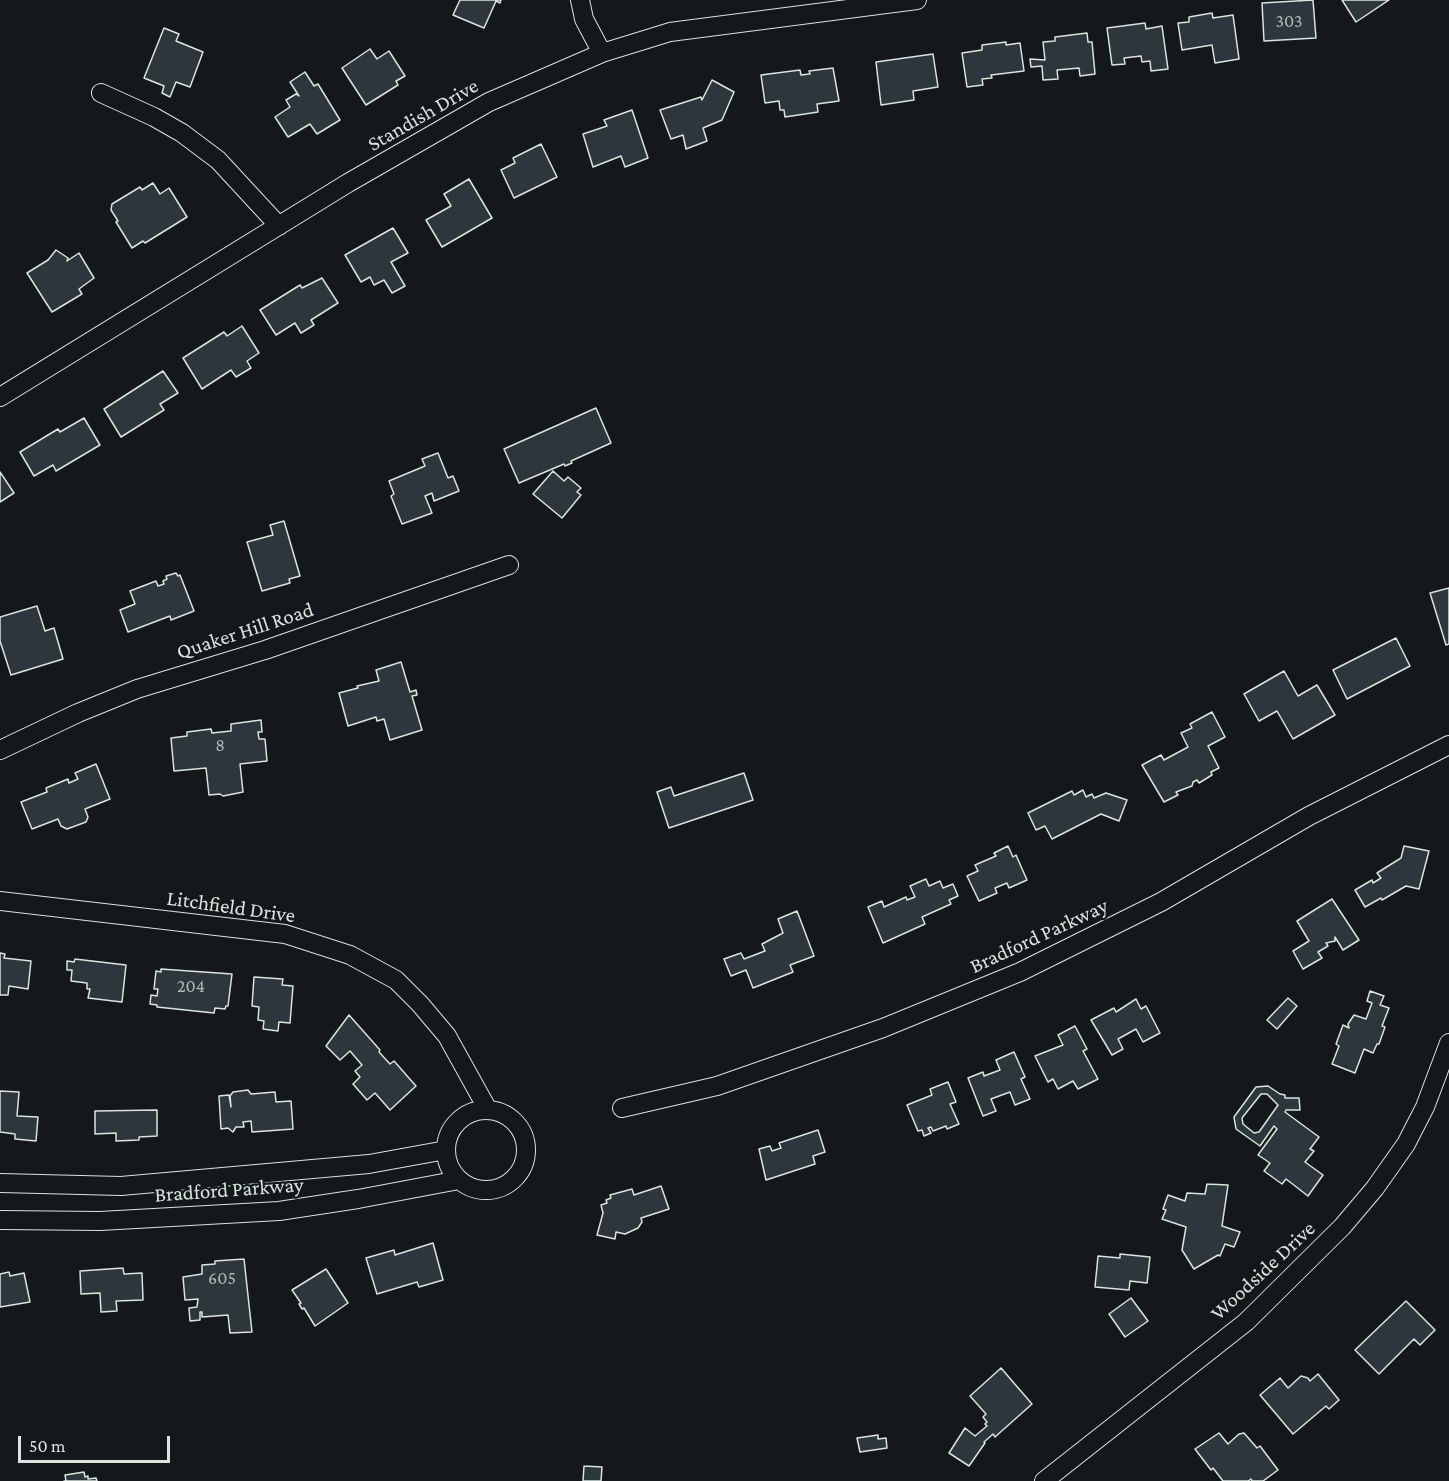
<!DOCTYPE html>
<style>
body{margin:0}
#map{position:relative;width:1449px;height:1481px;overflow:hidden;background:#14181c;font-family:"Crimson Pro",serif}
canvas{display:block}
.scale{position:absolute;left:18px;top:1436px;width:152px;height:27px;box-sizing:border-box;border:3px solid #d8e6dc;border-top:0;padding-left:8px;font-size:18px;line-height:21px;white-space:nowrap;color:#d8e6dc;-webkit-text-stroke:4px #14181c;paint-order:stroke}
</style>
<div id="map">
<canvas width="1449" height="1481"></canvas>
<div class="scale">50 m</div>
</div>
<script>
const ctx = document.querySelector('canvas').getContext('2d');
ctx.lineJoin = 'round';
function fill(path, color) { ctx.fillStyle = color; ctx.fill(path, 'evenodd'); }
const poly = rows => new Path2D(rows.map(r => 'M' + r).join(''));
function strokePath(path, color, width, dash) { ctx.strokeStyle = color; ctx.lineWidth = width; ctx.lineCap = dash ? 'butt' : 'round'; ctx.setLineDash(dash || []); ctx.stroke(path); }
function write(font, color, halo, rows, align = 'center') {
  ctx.font = font + ' "Crimson Pro",serif'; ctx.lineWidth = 4.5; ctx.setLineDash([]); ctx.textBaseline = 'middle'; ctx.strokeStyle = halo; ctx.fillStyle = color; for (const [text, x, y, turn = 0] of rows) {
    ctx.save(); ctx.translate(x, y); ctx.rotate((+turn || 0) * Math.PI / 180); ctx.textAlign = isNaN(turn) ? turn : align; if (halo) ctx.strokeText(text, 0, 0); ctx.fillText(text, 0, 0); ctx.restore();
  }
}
const building = poly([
 [460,0,501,0,500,3,496,1,484,28,453,15,460,0],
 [1313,0,1316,38,1264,41,1262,3,1313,0],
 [1342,0,1389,0,1356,22,1342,0],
 [1212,13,1213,18,1233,15,1239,59,1215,63,1212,45,1182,50,1178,23,1189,22,1189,17,1212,13],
 [1145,23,1146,29,1162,26,1168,69,1151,71,1150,61,1142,62,1141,56,1124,58,1125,64,1112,65,1107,28,1145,23],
 [164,28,179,34,176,41,203,52,190,87,176,82,170,97,162,93,164,86,144,78,164,28],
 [1087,33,1088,42,1092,42,1095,74,1080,76,1079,68,1057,70,1058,79,1043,80,1042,66,1031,67,1030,59,1045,60,1043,42,1055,41,1055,37,1087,33],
 [1006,42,1006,45,1020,43,1024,71,991,75,992,78,982,79,983,85,967,87,962,53,982,50,982,45,1006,42],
 [370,49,377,59,389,51,405,76,396,81,398,85,366,105,342,68,370,49],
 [933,54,938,87,913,91,914,100,881,105,876,62,933,54],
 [833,68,839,101,817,104,818,112,785,117,784,110,780,110,779,101,765,103,761,75,800,70,801,75,810,74,809,71,833,68],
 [305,72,314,86,318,84,340,120,317,134,310,124,288,137,275,117,290,107,286,100,296,94,299,96,290,82,305,72],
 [712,80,734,92,722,120,703,128,707,141,686,149,683,135,671,139,660,110,701,97,702,100,712,80],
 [632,110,648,158,625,167,621,156,593,167,583,134,607,126,604,120,632,110],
 [541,144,557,177,514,198,501,170,515,163,513,158,541,144],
 [469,179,492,218,442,247,426,220,451,206,444,194,469,179],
 [153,183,160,194,169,188,187,217,145,243,143,241,132,248,116,222,118,221,111,210,112,204,140,187,142,190,153,183],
 [393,228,408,253,391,262,405,286,392,293,384,280,374,285,370,277,361,282,345,255,393,228],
 [56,250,68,258,67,261,79,253,94,278,79,289,82,294,52,312,27,273,48,260,56,250],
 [322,278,338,303,311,320,314,325,301,333,295,323,276,335,260,310,300,285,302,288,322,278],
 [242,326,259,353,247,361,251,368,236,377,231,370,202,389,183,358,224,332,227,336,242,326],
 [163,371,178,393,160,404,164,410,121,437,104,409,163,371],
 [596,408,611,443,571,461,572,463,565,466,564,464,519,483,504,449,596,408],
 [84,418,100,445,56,471,53,465,34,476,20,452,58,429,60,432,84,418],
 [438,453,448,478,453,476,459,491,434,501,432,493,425,496,432,513,402,524,391,496,394,494,389,481,425,466,422,459,438,453],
 [553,471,564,481,568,477,581,488,577,492,581,495,562,518,533,494,553,471],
 [0,472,14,493,0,502,0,472],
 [284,521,300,576,289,579,290,583,262,591,247,542,273,535,270,525,284,521],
 [176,573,178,576,180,575,194,611,171,620,170,616,128,632,120,610,135,604,130,591,156,581,158,586,164,584,163,581,167,579,166,576,176,573],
 [1449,588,1449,644,1446,645,1430,593,1449,588],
 [37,606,45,631,54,628,63,659,11,675,0,641,0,617,37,606],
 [1396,638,1410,666,1347,699,1333,670,1396,638],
 [401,662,410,692,416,690,417,695,412,696,422,730,390,740,384,719,377,721,376,717,348,726,339,693,358,688,357,686,379,681,376,670,401,662],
 [1284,671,1298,696,1317,685,1335,715,1293,739,1277,711,1259,721,1244,694,1284,671],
 [1212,712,1225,737,1208,746,1219,768,1211,772,1212,775,1199,783,1197,780,1193,782,1192,786,1176,792,1178,795,1164,802,1142,765,1161,755,1164,760,1188,747,1181,733,1192,728,1190,724,1212,712],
 [261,720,262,732,258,732,259,739,265,739,267,761,240,764,243,792,223,796,220,794,209,795,206,768,174,771,171,738,187,736,187,732,211,729,212,733,231,731,231,724,261,720],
 [96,764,110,799,85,809,88,817,86,822,67,829,61,826,58,819,32,829,21,802,47,792,46,788,68,779,69,783,78,779,75,773,96,764],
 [744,773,753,800,669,828,657,792,671,787,674,796,744,773],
 [1083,790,1086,797,1092,794,1094,798,1106,793,1127,800,1119,821,1101,814,1052,839,1045,826,1036,830,1028,813,1072,791,1074,795,1083,790],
 [1008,846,1013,857,1016,855,1027,880,1009,888,1007,883,995,888,997,893,979,901,967,876,978,871,975,865,996,856,994,853,1008,846],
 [1404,846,1429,851,1419,889,1406,886,1382,900,1381,898,1365,907,1355,890,1372,880,1373,883,1381,878,1377,873,1401,858,1404,846],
 [926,879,929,886,940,881,943,888,953,884,958,896,949,900,951,904,922,917,925,924,883,943,868,907,882,901,884,907,906,897,907,900,915,897,910,886,926,879],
 [1332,899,1359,940,1343,950,1335,937,1335,941,1326,943,1328,946,1318,952,1322,958,1303,969,1293,951,1309,941,1297,921,1332,899],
 [797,911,814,956,790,965,793,972,753,988,746,970,731,976,724,959,741,953,744,959,765,951,762,944,783,933,778,919,797,911],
 [0,953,5,954,4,958,31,961,28,989,9,986,8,995,0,995,0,953],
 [75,959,126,965,122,1002,88,998,90,989,87,989,87,983,71,981,72,970,67,970,67,961,74,962,75,959],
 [161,969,232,974,228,1006,226,1006,225,1009,215,1008,214,1013,157,1007,157,1005,150,1004,151,995,157,996,158,989,154,989,156,971,161,972,161,969],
 [254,977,283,979,282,985,293,986,290,1023,279,1022,278,1031,263,1029,264,1021,258,1020,259,1007,252,1006,254,977],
 [1370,991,1384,996,1380,1005,1389,1008,1382,1026,1385,1027,1379,1044,1377,1044,1373,1053,1364,1049,1355,1073,1332,1064,1339,1046,1336,1044,1343,1025,1349,1028,1348,1024,1354,1015,1366,1019,1372,1003,1367,1001,1370,991],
 [1288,998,1297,1006,1277,1029,1267,1020,1288,998],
 [1136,999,1141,1009,1146,1006,1160,1033,1143,1042,1136,1029,1118,1039,1123,1049,1112,1055,1091,1020,1114,1008,1116,1012,1136,999],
 [349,1015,380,1050,379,1052,390,1064,394,1061,416,1086,390,1110,375,1093,367,1100,353,1084,360,1077,355,1071,362,1065,350,1051,340,1060,326,1046,349,1015],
 [1075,1026,1087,1049,1083,1051,1098,1079,1078,1089,1073,1081,1058,1089,1053,1079,1048,1082,1035,1056,1063,1045,1058,1035,1075,1026],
 [1014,1052,1025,1077,1021,1079,1030,1099,1015,1105,1010,1092,991,1099,996,1111,983,1116,968,1078,983,1072,984,1076,1000,1070,996,1060,1014,1052],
 [948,1082,956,1102,950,1104,959,1124,947,1129,946,1126,933,1131,931,1127,928,1128,931,1133,924,1136,922,1130,918,1131,907,1105,932,1095,930,1089,948,1082],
 [1268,1086,1280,1094,1285,1095,1285,1098,1299,1098,1300,1110,1286,1110,1285,1112,1319,1137,1310,1149,1314,1151,1305,1162,1323,1175,1308,1196,1286,1179,1282,1184,1264,1171,1270,1163,1258,1155,1277,1129,1274,1126,1260,1146,1236,1129,1234,1117,1256,1087,1268,1086],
 [1261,1094,1267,1094,1278,1105,1259,1132,1254,1133,1243,1124,1242,1118,1261,1094],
 [248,1090,251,1094,275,1092,276,1102,291,1101,293,1129,252,1132,251,1121,243,1122,244,1127,236,1127,233,1132,228,1128,221,1129,219,1096,229,1095,231,1107,230,1096,233,1092,248,1090],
 [0,1091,19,1092,17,1116,38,1117,36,1141,15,1139,15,1134,0,1132,0,1091],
 [157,1110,157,1136,139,1137,139,1140,116,1141,116,1133,95,1134,95,1111,157,1110],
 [818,1130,825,1152,813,1156,815,1164,766,1180,759,1149,770,1146,772,1151,781,1148,779,1143,818,1130],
 [1207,1184,1228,1185,1222,1226,1240,1232,1234,1247,1225,1244,1220,1256,1218,1255,1194,1269,1182,1250,1186,1227,1162,1219,1166,1210,1163,1209,1168,1195,1185,1201,1187,1193,1205,1194,1207,1184],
 [661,1186,669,1209,641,1218,642,1222,638,1228,625,1234,616,1232,615,1239,597,1235,603,1213,601,1205,607,1203,606,1200,611,1198,610,1195,632,1189,634,1195,661,1186],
 [433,1243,443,1280,419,1287,417,1282,377,1294,366,1258,394,1250,395,1255,433,1243],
 [1120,1254,1150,1257,1147,1283,1130,1281,1129,1290,1095,1287,1098,1256,1120,1258,1120,1254],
 [244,1259,252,1332,230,1333,228,1315,202,1317,202,1312,200,1312,200,1320,190,1321,189,1308,197,1307,198,1299,185,1300,183,1277,202,1274,202,1265,215,1264,215,1261,244,1259],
 [123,1268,124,1274,142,1273,143,1300,116,1301,117,1311,101,1312,100,1293,81,1294,80,1271,123,1268],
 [326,1269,348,1303,315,1326,304,1308,302,1309,299,1304,301,1303,292,1290,326,1269],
 [9,1272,10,1276,24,1273,30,1302,0,1307,0,1274,9,1272],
 [1131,1298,1148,1321,1125,1337,1109,1314,1131,1298],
 [1406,1301,1435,1330,1420,1345,1414,1339,1379,1374,1355,1350,1406,1301],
 [1001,1368,1032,1404,995,1437,993,1434,984,1442,985,1443,969,1466,949,1453,965,1428,975,1436,987,1426,985,1424,987,1422,983,1417,986,1414,970,1396,1001,1368],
 [1318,1374,1339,1400,1329,1409,1326,1406,1293,1434,1260,1395,1280,1378,1288,1388,1301,1376,1308,1378,1310,1381,1318,1374],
 [1219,1433,1228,1444,1239,1434,1244,1433,1257,1448,1260,1446,1278,1470,1263,1481,1252,1481,1251,1479,1248,1481,1223,1481,1213,1468,1211,1470,1195,1449,1219,1433],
 [878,1435,878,1439,886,1438,887,1448,860,1452,857,1438,878,1435],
 [584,1466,602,1467,601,1481,583,1481,584,1466],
 [84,1472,85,1477,88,1476,88,1479,96,1478,97,1481,64,1481,66,1481,65,1475,84,1472]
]);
fill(building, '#2c363c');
strokePath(building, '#d8e6dc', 1.5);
const minor = poly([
 [580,0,584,19,602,53],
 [101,93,154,117,182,133,218,160,279,226],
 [0,397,348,183,489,102,602,53,670,32,917,0],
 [0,750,78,713,137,689,265,650,509,565],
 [0,901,285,934,350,955,396,980,420,1004,447,1036,488,1110],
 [622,1108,717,1086,883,1028,1020,972,1161,902,1309,816,1449,745],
 '446 1150a40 40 0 1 1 80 0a40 40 0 1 1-80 0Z',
 [0,1183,121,1186,369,1164,446,1150],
 [0,1220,100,1221,279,1211,358,1199,459,1180],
 [1044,1481,1246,1322,1342,1227,1375,1188,1406,1144,1425,1107,1449,1043]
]);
strokePath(minor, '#d8e6dc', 20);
strokePath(minor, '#14181c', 18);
write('18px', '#adbab4', null, [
 ["303",1289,21],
 ["8",220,745],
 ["204",191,986],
 ["605",222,1278]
]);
write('21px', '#d8e6dc', '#14181c', [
 ["Standish Drive",423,115,-30],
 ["Quaker Hill Road",245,631,-18],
 ["Litchfield Drive",231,907,8],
 ["Bradford Parkway",1039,936,-25],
 ["Bradford Parkway",229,1190,-4],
 ["Woodside Drive",1263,1271,-43]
]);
</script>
